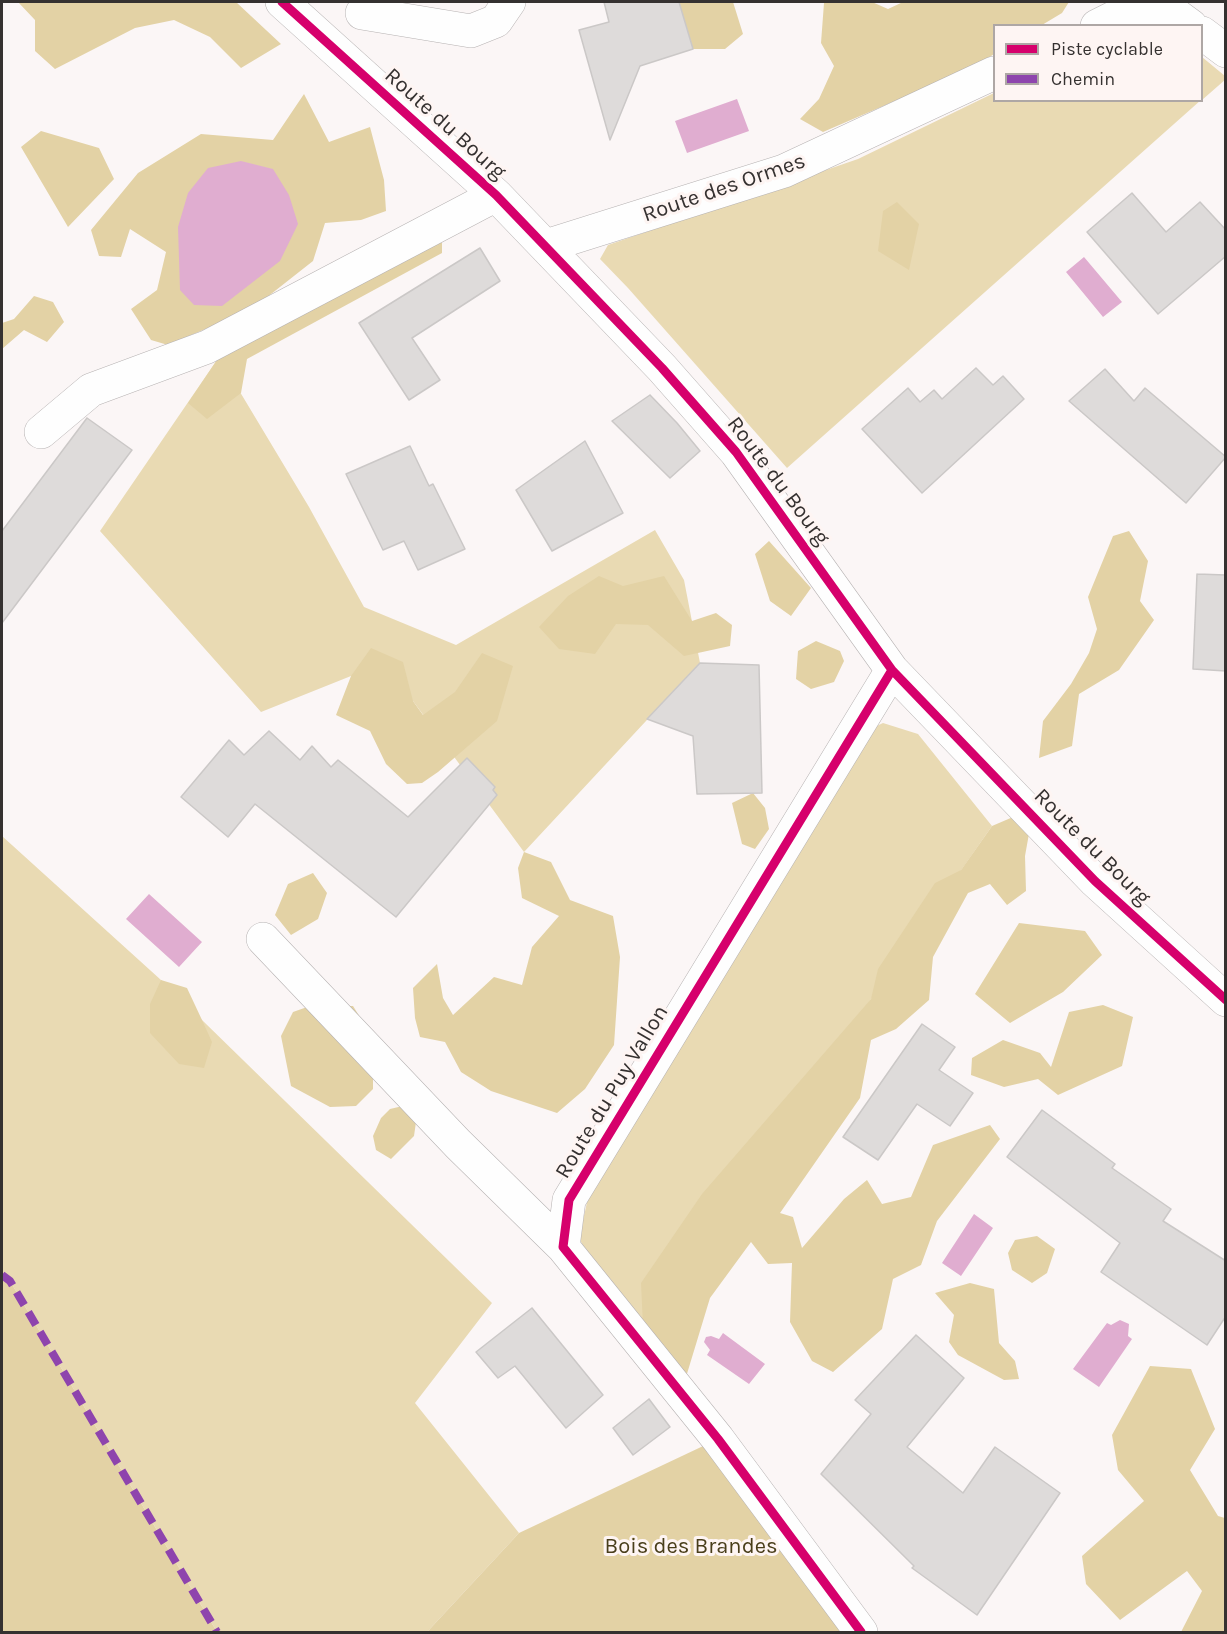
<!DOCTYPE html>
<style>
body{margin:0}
#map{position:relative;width:1227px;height:1634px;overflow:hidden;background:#fbf6f6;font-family:Karla,sans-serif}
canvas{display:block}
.frame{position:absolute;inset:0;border:3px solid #353130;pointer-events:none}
.legend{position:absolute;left:993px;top:24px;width:210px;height:78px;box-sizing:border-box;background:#fef5f3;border:2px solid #aea7a5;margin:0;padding:8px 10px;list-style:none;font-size:18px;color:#353130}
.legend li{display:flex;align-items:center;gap:12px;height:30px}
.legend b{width:30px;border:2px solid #aea7a5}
</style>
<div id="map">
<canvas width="1227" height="1634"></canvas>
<div class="frame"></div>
<ul class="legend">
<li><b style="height:8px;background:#d6006c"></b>Piste cyclable</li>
<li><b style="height:8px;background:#8e44ad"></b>Chemin</li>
</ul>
</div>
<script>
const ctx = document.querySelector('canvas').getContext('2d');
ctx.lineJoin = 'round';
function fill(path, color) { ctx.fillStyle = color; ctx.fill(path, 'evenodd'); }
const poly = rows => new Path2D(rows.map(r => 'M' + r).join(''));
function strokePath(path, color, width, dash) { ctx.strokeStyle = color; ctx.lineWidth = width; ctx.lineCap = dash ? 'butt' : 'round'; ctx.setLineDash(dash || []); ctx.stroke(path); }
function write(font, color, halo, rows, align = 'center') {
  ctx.font = font + ' Karla,sans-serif'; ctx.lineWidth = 6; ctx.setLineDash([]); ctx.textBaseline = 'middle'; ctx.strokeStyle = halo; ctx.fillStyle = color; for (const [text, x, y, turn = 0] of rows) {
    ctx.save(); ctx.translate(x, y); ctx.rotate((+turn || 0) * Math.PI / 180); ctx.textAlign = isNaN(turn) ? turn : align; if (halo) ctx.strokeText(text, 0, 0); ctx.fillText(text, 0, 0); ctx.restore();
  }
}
fill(poly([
 [1202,57,1225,76,1226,79,1202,100],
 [994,93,994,100,1201,100,787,468,628,288,600,259,608,245,858,159],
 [219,357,309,507,364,607,456,645,655,530,684,580,700,663,524,852,413,701,351,676,261,712,100,531],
 [883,723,918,734,992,826,640,1330,600,1277,579,1238,588,1198,866,731],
 [2,836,161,980,492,1303,415,1403,519,1533,427,1632,217,1632,10,1281,2,1275]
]), '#e9dab3');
fill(poly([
 [18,2,236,2,281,44,241,68,210,37,174,20,135,28,55,69,35,51,35,20],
 [679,2,733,2,743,34,725,49,693,49],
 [822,2,872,2,888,9,903,2,1069,2,1062,13,1042,25,994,26,994,54,976,66,823,132,800,119,819,99,834,66,821,43,824,3],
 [304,94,329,142,370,127,384,180,386,211,361,220,325,223,313,261,252,309,168,345,151,340,131,309,157,290,166,252,130,229,121,257,99,256,91,230,138,173,201,134,273,140],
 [41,131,99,148,114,179,68,227,21,147],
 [897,202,919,224,909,270,878,251,883,211],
 [431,239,442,243,442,253,247,359,241,393,207,419,188,403,219,357],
 [34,296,53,302,64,322,47,342,24,330,2,349,2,323,14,319],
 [1129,531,1148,561,1140,601,1154,620,1119,670,1079,694,1072,746,1039,758,1043,721,1071,684,1089,653,1097,629,1088,597,1113,536],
 [769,541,811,588,791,616,770,601,755,554],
 [599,576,623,586,664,576,692,621,716,613,732,625,730,646,684,656,648,625,616,624,595,654,559,649,539,627,568,596],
 [816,641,840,651,844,661,834,682,811,689,796,679,798,651],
 [371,648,403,662,413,701,423,715,455,692,482,653,513,666,497,721,438,772,422,783,407,784,386,764,370,731,336,715,351,676],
 [753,793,765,808,769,829,755,849,742,844,732,803],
 [1013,817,1030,828,1025,856,1026,891,1007,905,990,884,968,893,933,957,929,1000,896,1029,871,1040,860,1098,780,1213,793,1217,802,1248,844,1199,867,1180,882,1204,911,1197,933,1145,990,1125,1000,1139,937,1221,921,1265,893,1279,882,1329,833,1372,812,1361,790,1322,792,1263,768,1264,751,1242,710,1298,686,1377,643,1326,641,1283,702,1194,871,999,878,969,935,883,961,870,992,826],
 [524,852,551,862,570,900,613,916,620,957,614,1045,585,1089,557,1113,491,1091,461,1072,445,1042,420,1037,415,1018,413,988,437,964,443,998,453,1015,494,977,522,985,532,947,559,916,522,898,518,868],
 [313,873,327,893,318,919,291,935,275,915,288,884],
 [1019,923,1085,931,1102,955,1063,992,1010,1023,975,994],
 [161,980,187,988,202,1020,212,1042,204,1068,179,1064,150,1033,150,1004],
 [1103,1005,1133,1017,1122,1066,1058,1095,1038,1079,1004,1087,971,1075,972,1058,1003,1040,1040,1053,1051,1067,1069,1012],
 [310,1006,353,1006,373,1038,373,1089,356,1106,330,1107,291,1086,281,1036,293,1012],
 [407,1105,417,1115,414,1136,391,1159,376,1150,373,1136,381,1118,390,1109],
 [1037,1236,1055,1249,1047,1273,1032,1283,1012,1270,1008,1253,1015,1240],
 [2,1275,10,1281,217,1632,2,1632],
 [970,1283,994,1289,999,1343,1015,1361,1019,1379,1004,1380,958,1355,949,1342,954,1315,935,1293],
 [1150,1366,1191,1369,1215,1429,1190,1470,1218,1516,1225,1518,1225,1632,1181,1632,1202,1591,1187,1571,1120,1620,1086,1584,1082,1556,1144,1501,1118,1470,1112,1435],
 [718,1439,861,1632,427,1632,519,1533]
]), '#e3d2a5');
fill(poly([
 [737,99,749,131,687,153,675,121],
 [241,161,273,169,289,195,298,224,280,261,222,306,194,305,180,290,178,227,188,193,208,168],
 [1084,257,1122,302,1103,317,1066,272],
 [149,894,202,942,179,967,126,919],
 [974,1214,993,1228,961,1276,942,1263],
 [1120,1320,1129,1324,1128,1336,1132,1339,1099,1387,1073,1369,1107,1323,1111,1325],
 [723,1333,765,1364,749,1384,707,1355,710,1350,704,1342,706,1337,711,1336,719,1339]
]), '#e0add0');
const building = poly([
 [604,2,679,2,693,49,640,66,610,140,579,30,609,22,604,2],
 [1132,193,1166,232,1200,202,1226,230,1226,256,1158,314,1087,232,1132,193],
 [480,248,500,281,412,338,440,380,409,400,359,323,480,248],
 [976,368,993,385,1003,376,1024,399,922,493,862,429,908,388,920,402,934,390,942,399,976,368],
 [1105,369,1134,401,1145,388,1226,457,1186,503,1069,401,1105,369],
 [650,395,677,423,700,451,670,478,612,421,650,395],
 [87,418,132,450,2,623,2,531,87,418],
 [585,441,623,513,552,551,516,490,585,441],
 [410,446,429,486,433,484,465,549,418,570,404,541,383,550,346,474,410,446],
 [1197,574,1226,575,1226,671,1193,669,1197,574],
 [700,663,759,665,762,793,697,794,693,736,647,719,700,663],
 [269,731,300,760,312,746,331,767,338,760,408,817,467,758,495,787,493,790,497,795,396,917,255,804,228,837,181,797,229,740,244,755,269,731],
 [922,1024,955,1047,939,1070,973,1093,950,1126,917,1104,878,1160,843,1137,922,1024],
 [1042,1110,1115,1164,1112,1168,1171,1209,1163,1221,1226,1261,1226,1316,1207,1345,1101,1272,1120,1243,1007,1157,1042,1110],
 [532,1308,603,1395,566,1428,515,1366,498,1378,476,1352,532,1308],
 [916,1335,964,1378,907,1447,963,1493,995,1447,1060,1493,977,1615,912,1568,914,1566,821,1474,871,1414,855,1400,916,1335],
 [649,1399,670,1427,633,1455,613,1428,649,1399]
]);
fill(building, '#dedbda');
strokePath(building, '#cbc8c7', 1.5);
const minor = poly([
 [282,2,496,195,662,368,736,452,892,670,1095,881,1226,1000],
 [362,13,471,31,496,21,509,2],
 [1097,26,1117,16,1172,12,1191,26],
 [1202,33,1226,51],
 [546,246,784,171,994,73],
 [41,432,91,390,207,347,496,195],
 [263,939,458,1144,563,1247],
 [861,1632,718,1439,563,1247,569,1200,892,670]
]);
strokePath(minor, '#b6b2b2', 34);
strokePath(minor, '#fefefe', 33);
strokePath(poly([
 [2,1275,10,1281,217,1632]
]), '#8e44ad', 8, [15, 8]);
strokePath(poly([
 [282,2,496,195,662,368,736,452,892,670,1095,881,1226,1000],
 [861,1632,718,1439,563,1247,569,1200,892,670]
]), '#d6006c', 9);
write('22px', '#353130', '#fef5f3', [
 ["Route du Bourg",445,124,42],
 ["Route des Ormes",724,188,-19],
 ["Route du Bourg",778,481,53],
 ["Route du Bourg",1092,847,45],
 ["Route du Puy Vallon",612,1092,-59]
]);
write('22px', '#493e1a', '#fef5f3', [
 ["Bois des Brandes",691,1547]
]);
</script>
